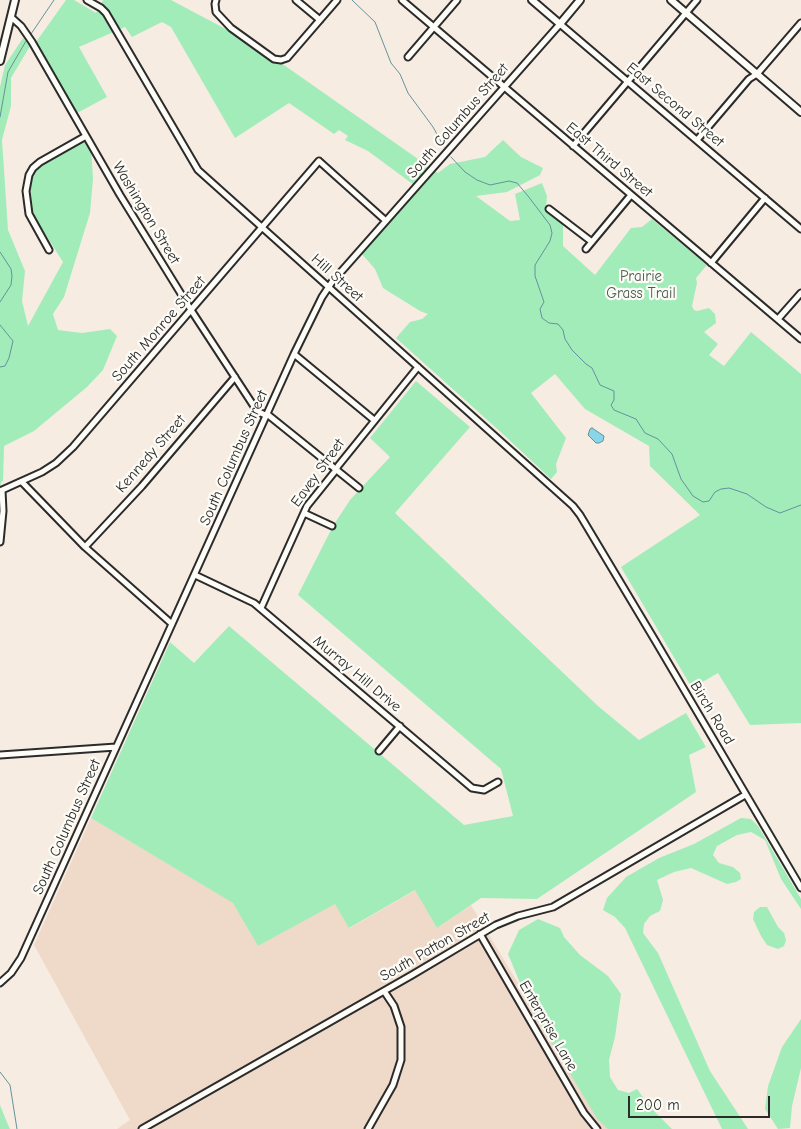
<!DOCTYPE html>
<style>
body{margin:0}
#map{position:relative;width:801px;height:1129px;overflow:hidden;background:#f7ece2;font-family:"Comic Neue",sans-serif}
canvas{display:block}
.scale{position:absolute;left:628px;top:1096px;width:142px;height:22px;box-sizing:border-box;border:2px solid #2b2b2b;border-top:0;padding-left:6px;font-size:15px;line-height:18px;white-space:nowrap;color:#2b2b2b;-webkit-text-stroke:4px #fdfcf7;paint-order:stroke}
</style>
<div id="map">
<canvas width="801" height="1129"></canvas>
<div class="scale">200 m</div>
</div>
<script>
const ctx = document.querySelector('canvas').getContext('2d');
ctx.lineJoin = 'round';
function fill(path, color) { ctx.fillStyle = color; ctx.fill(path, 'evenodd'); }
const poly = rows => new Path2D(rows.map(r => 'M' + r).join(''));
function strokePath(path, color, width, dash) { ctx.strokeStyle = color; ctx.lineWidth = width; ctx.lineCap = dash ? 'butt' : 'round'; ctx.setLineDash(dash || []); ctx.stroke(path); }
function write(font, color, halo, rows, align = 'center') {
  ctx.font = font + ' "Comic Neue",sans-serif'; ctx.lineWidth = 4.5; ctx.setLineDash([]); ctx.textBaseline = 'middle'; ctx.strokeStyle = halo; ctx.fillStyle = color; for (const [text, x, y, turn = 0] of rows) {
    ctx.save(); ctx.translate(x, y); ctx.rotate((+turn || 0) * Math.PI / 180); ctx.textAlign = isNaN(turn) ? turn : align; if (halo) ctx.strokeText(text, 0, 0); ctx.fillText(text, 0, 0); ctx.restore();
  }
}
fill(poly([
 [91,818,234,903,258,946,336,903,350,928,416,890,437,928,471,905,587,1098,609,1129,117,1129,130,1120,34,945]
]), '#efd9c9');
fill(poly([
 [66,0,74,0,96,13,103,0,171,0,254,44,438,173,450,164,485,157,503,140,521,157,543,168,540,175,507,192,476,196,510,221,520,220,515,194,542,183,547,196,546,207,563,222,563,246,595,275,631,228,642,227,652,219,707,265,696,278,697,283,692,306,694,310,697,311,709,308,715,314,716,323,704,332,718,344,709,355,724,366,751,332,801,374,801,723,750,725,718,673,692,688,621,567,700,515,650,466,649,446,585,409,555,374,531,393,566,438,556,464,557,472,551,479,504,435,396,338,410,322,422,319,428,314,420,311,383,288,375,269,361,253,418,188,368,151,345,140,348,136,339,130,334,134,289,103,235,138,171,27,162,22,132,37,125,27,79,47,107,97,77,113,36,42],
 [23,38,30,46,11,78,11,106,2,140,8,230,25,271,22,301,28,326,63,262,35,218,30,204,30,184,37,166,85,134,91,146,93,179,90,213,64,297,53,314,58,330,82,333,110,329,117,336,103,370,87,387,34,431,4,446,3,481,1,482,0,491,0,87,5,65],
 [416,381,470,427,395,513,598,706,639,740,686,713,706,747,689,755,696,792,537,899,481,898,437,928,415,890,349,928,335,904,258,946,233,903,91,818,170,642,194,663,229,626,464,825,513,816,501,769,298,595,333,526,350,500,390,457,370,438],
 [741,818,751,819,758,826,801,899,801,909,781,879,765,840,751,832,737,835,717,846,713,855,719,863,733,867,740,873,741,879,736,882,727,884,691,868,674,872,657,880,663,900,660,911,650,916,644,924,643,933,658,953,710,1071,748,1129,722,1129,625,928,615,917,603,910,607,898,626,877,659,858,694,844],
 [760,907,767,907,778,927,784,933,786,940,784,946,778,949,767,945,761,936,753,919,754,912],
 [538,919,560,928,564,937,580,955,608,976,621,994,615,1037,609,1060,610,1077,618,1090,629,1093,637,1089,651,1108,672,1129,608,1129,598,1120,530,1007,508,954,519,930],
 [801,1019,801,1068,792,1106,790,1128,778,1129,765,1109,768,1086,782,1047],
 [0,1105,6,1120,10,1129,0,1129]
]), '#a2ecba');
const water = poly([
 [592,428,604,436,603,441,599,443,596,443,588,435,590,429,592,428]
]);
fill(water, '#89d6e8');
strokePath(water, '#63929c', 1);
strokePath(poly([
 [352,0,375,22,391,63,400,74,408,93,433,127,444,147],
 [31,34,54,0],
 [0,117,8,72,26,41],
 [451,157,465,172,477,180,490,185,509,181,517,183,528,196,550,225,552,233,550,241,535,265,535,276,544,302,540,309,542,318,549,323,558,324,563,330,565,339,572,350,586,364,592,368,600,385,614,391,614,400,611,405,614,410,636,419,645,433,658,439,672,454,681,479,693,496,703,502,709,501,715,492,721,489,729,488,747,494,766,507,780,513,801,505],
 [0,252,11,269,12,276,11,285,0,302],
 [0,325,13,341,9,358,5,366,0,367],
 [0,1072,10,1085,17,1129]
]), '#63929c', 1);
const minor = poly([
 [87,0,101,8,106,13,198,170,573,506,580,515,656,642,801,888],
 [216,0,215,4,216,12,231,28,274,59,281,60,287,58,337,0],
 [296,0,320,20],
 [402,0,801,339],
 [11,17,21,26,32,42,120,195,191,310,257,411,267,416],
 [408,57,457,0],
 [697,140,749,79,757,74,801,23],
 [573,146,697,0],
 [549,209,592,242],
 [586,249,631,195],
 [49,250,29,214,26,191,29,175,33,168,40,162,86,136],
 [711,263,765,198],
 [778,319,801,293],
 [294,354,374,420],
 [267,414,359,488],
 [22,482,85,547,172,624],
 [0,491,42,472,56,463,73,447,319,161,386,221],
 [304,513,332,526],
 [0,542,3,511,2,490],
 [85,547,142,486,235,377],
 [195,575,254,603,472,788,484,790,498,782],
 [261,608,307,506,336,470,338,466,418,367],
 [379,751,400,726],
 [0,755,116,747],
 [480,934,584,1113,597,1129],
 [0,983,11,973,21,958,294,354,322,297,332,282,560,24,801,229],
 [142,1129,412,975,496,925,518,916,553,907,745,795],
 [368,1129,393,1085,401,1060,401,1027,394,1006,384,991]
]);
const major = poly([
 [532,0,560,24,580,0],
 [671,0,801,112],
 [0,61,15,0]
]);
strokePath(minor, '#2b2b2b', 9);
strokePath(major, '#2b2b2b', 10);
strokePath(minor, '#fdfcf7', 5);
strokePath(major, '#fdfcf7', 6);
write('15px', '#2b2b2b', '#fdfcf7', [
 ["East Second Street",675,105,40],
 ["South Columbus Street",458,121,-49],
 ["East Third Street",609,160,40],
 ["Washington Street",146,213,59],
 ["Hill Street",337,278,42],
 ["South Monroe Street",159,329,-49],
 ["Kennedy Street",151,454,-49],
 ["South Columbus Street",234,458,-66],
 ["Eavey Street",318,473,-54],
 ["Murray Hill Drive",357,674,40],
 ["Birch Road",712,713,59],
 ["South Columbus Street",67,827,-66],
 ["South Patton Street",435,947,-30],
 ["Enterprise Lane",548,1026,60]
]);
write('15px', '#495b4f', '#fdfcf7', [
 ["Prairie",641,277],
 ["Grass Trail",641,294]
]);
</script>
